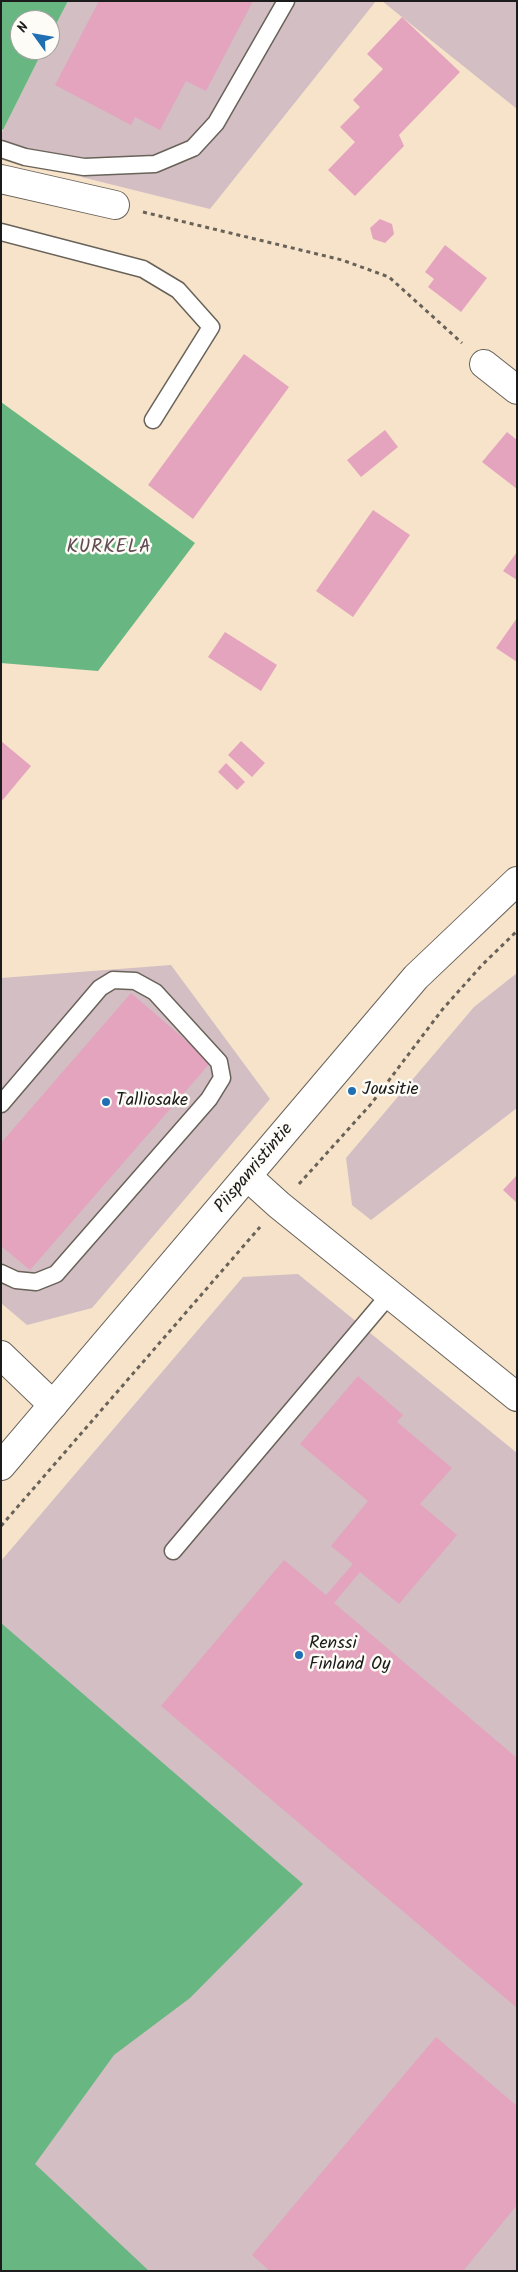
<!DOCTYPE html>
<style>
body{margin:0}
#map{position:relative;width:518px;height:2272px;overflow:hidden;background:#f6e3ca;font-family:Kalam,sans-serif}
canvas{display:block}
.frame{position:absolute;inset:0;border:2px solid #1c1c1c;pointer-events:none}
.north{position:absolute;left:10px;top:10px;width:50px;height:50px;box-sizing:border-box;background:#fdfcf7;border:1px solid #a3a29f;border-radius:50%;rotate:302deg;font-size:14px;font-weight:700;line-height:20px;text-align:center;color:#1c1c1c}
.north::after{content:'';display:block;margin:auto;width:18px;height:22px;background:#1f6fb2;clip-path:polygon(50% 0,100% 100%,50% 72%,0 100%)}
</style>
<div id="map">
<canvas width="518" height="2272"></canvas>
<div class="frame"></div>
<div class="north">N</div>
</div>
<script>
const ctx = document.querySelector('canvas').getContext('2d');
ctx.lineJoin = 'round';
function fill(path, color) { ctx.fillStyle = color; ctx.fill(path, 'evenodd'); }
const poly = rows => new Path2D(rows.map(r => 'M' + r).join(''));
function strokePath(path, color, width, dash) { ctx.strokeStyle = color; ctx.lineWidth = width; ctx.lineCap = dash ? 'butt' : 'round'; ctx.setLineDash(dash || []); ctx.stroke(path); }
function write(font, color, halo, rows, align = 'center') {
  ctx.font = font + ' Kalam,sans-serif'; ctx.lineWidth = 5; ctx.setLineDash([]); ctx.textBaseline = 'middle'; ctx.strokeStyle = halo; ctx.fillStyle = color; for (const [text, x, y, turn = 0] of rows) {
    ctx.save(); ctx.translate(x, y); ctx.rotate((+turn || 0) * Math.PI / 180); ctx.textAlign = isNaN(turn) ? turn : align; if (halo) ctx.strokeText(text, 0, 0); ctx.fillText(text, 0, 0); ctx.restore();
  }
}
fill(poly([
 [68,1,376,1,210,209,1,157,1,134,43,50,50,50,50,36],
 [382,1,517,1,517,109],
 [171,965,270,1099,92,1308,27,1325,1,1303,1,978],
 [517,973,517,1108,371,1220,352,1205,346,1158,474,1007],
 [298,1274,517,1453,517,2271,1,2271,1,1561,243,1277]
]), '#d2bec3');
fill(poly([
 [1,1,68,1,50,36,50,20,20,20,20,50,43,50,3,130,1,129],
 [1,402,195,543,98,671,1,663],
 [1,1623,303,1884,190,1998,114,2055,35,2164,149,2271,1,2271]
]), '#68b782');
fill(poly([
 [99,1,253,1,206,91,186,81,160,130,135,117,131,125,55,85],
 [402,17,460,72,399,135,404,146,355,196,328,170,355,142,340,127,360,107,353,100,383,69,367,54],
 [380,219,392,224,394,234,385,243,373,239,370,228],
 [445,245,487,278,461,312,428,287,434,279,425,272],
 [244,354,289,387,193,519,148,485],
 [385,430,398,447,361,477,347,460],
 [507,432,517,440,517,489,482,462],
 [373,510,410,535,353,617,316,591],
 [517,552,517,580,503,571],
 [517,618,517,662,496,648],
 [225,632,277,665,261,691,208,657],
 [1,741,31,766,1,802],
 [241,741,265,763,252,777,228,755],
 [226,763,245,782,237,790,218,772],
 [131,993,211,1062,30,1270,1,1246,1,1143],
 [517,1175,517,1203,503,1190],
 [358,1376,403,1415,397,1422,452,1468,420,1504,457,1535,399,1604,360,1572,334,1603,517,1758,517,2008,161,1706,284,1560,326,1595,353,1564,331,1546,368,1501,300,1444],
 [436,2037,517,2106,517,2205,463,2271,270,2271,252,2255]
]), '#e4a4be');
const service = poly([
 [1,149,25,157,84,167,155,164,193,148,216,123,286,1],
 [1,232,143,269,178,290,211,327,153,420],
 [1,1104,100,988,113,980,135,981,155,992,219,1062,222,1078,209,1099,56,1274,36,1282,16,1280,1,1273],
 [173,1551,390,1294]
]);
const minor = poly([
 [1,179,115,205],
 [484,364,517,390],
 [248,1177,279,1205,517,1397],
 [1,1355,53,1405]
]);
const tertiary = poly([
 [1,1466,416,977,517,881]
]);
strokePath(service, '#686259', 19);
strokePath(minor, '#686259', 30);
strokePath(tertiary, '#686259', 30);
strokePath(poly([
 [143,212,342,260,389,277,462,343],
 [299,1184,371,1104,442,1010,481,966,517,931],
 [1,1526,260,1227]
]), '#686259', 3, [4, 4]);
strokePath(service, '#fff', 16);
strokePath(minor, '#fff', 28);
strokePath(tertiary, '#fff', 28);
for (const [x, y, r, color] of [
 [352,1091,5,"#1f6fb2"],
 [106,1102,5,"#1f6fb2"],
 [299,1655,5,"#1f6fb2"]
]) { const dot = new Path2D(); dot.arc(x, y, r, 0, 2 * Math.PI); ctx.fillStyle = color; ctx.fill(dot); strokePath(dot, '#fdfcf7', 2); }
write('18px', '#1c1c1c', '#fdfcf7', [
 ["Jousitie",362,1091],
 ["Talliosake",116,1102],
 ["Renssi",309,1645],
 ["Finland Oy",309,1666]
], 'left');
write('18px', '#1c1c1c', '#fdfcf7', [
 ["Piispanristintie",255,1169,-50]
]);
ctx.letterSpacing = '1px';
write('19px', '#624c55', '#fdfcf7', [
 ["KURKELA",109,549]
]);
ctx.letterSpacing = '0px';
</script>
